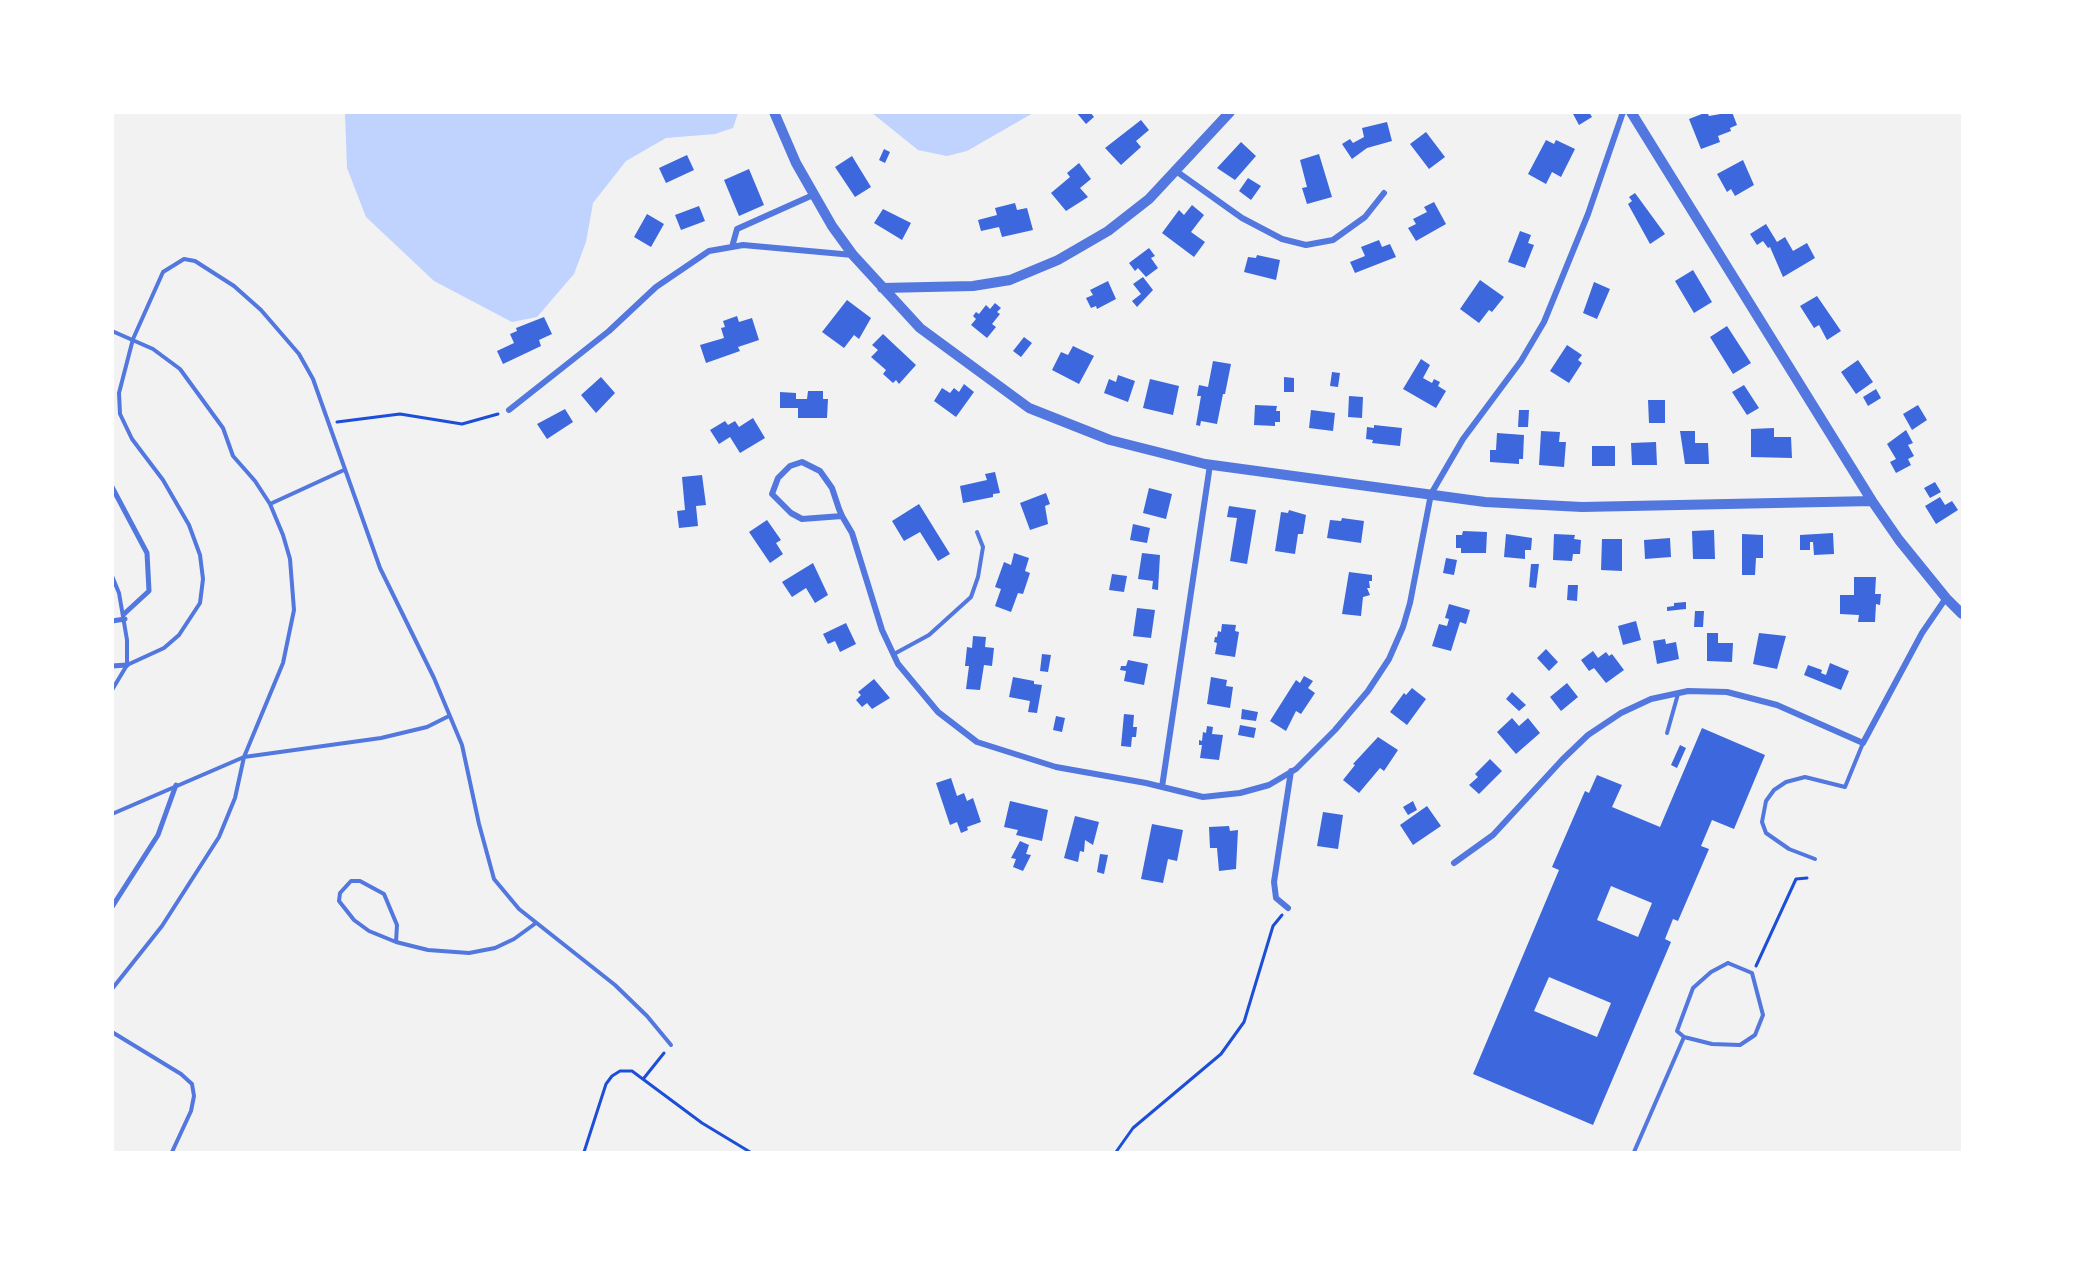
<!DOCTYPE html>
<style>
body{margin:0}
#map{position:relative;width:2075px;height:1265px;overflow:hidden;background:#f2f2f2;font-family:"Playfair Display",serif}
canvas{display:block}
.frame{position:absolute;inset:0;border:114px solid #fff;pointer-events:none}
</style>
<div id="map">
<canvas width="2075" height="1265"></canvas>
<div class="frame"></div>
</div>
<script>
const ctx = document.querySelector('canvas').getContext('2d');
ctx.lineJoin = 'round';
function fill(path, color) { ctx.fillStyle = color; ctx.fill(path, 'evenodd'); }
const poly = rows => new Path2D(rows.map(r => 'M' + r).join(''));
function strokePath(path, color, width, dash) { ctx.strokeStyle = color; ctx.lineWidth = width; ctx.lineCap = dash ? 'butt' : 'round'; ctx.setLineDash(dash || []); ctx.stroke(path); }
fill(poly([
 [345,113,345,112,738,113,733,128,715,134,666,138,626,161,593,203,586,242,574,274,537,317,512,322,434,281,366,217,347,168],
 [872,113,1033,113,967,151,947,156,918,150]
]), '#bfd3fe');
fill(poly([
 [1076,112,1090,112,1094,117,1086,124],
 [1572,112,1589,112,1592,117,1579,125],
 [1707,112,1709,116,1732,112,1737,125,1730,128,1731,131,1718,136,1720,142,1701,149,1689,119],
 [1141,120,1149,130,1136,141,1141,147,1121,165,1105,148],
 [1387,122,1392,141,1367,148,1352,159,1342,144,1350,139,1353,143,1364,137,1362,128],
 [1426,132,1445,157,1429,169,1410,144],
 [1546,140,1554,144,1556,140,1575,149,1561,177,1552,172,1546,184,1528,174],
 [1241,142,1256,156,1235,180,1217,168],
 [884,149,890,152,885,163,879,160],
 [1319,154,1332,197,1307,204,1302,188,1307,187,1300,160],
 [687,155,694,170,666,183,659,168],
 [852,156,871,187,855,197,835,167],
 [1743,160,1754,185,1735,196,1731,189,1727,192,1717,174],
 [1079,163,1091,179,1080,188,1088,197,1066,211,1051,193,1070,177,1067,173],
 [749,169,764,205,739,216,724,180],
 [1248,178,1261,186,1251,200,1239,191],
 [1635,193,1665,234,1650,244,1628,204,1632,201,1629,197],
 [1434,202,1446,224,1416,241,1408,228,1416,224,1413,219,1427,212,1424,207],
 [1015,203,1017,210,1027,208,1033,230,1002,237,999,227,981,231,978,220,997,215,995,208],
 [1192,205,1204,215,1191,232,1205,242,1194,257,1162,233,1179,210,1184,215],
 [699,206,705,221,681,230,675,215],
 [883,209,911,223,902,240,874,223],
 [647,214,664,224,651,247,634,237],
 [1766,224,1777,242,1785,237,1793,251,1807,243,1815,258,1783,277,1770,247,1768,248,1763,241,1757,245,1750,234],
 [1520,231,1531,235,1528,243,1534,245,1525,268,1508,262],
 [1379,240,1382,247,1390,244,1396,257,1355,273,1350,262,1365,256,1361,247],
 [1149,248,1155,256,1151,258,1158,268,1146,277,1138,268,1135,271,1129,263],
 [1257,255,1280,260,1276,280,1244,272,1248,257,1256,258],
 [1693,270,1712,302,1694,313,1675,281],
 [1143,277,1153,290,1137,307,1132,301,1141,294,1133,284],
 [1480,280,1504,297,1492,312,1489,310,1479,323,1460,309],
 [1108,281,1116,299,1097,309,1096,306,1091,308,1086,298,1093,295,1090,290],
 [1594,282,1610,289,1597,319,1583,313],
 [1817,296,1841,331,1827,340,1819,325,1814,328,1800,306],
 [847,300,871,318,859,339,854,335,844,348,822,332],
 [995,303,1001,308,997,312,1000,314,992,324,996,327,987,338,971,325,976,319,973,316,976,312,979,314,986,305,990,309],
 [737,316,739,322,752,318,759,340,738,347,740,351,706,363,700,345,724,338,721,328,725,327,723,321],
 [544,317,552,334,539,340,541,346,503,364,497,351,514,343,510,334,517,331,516,328],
 [1727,326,1751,363,1733,374,1710,337],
 [883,334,916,365,899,384,896,380,893,383,883,374,886,370,871,357,878,350,872,345],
 [1024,337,1032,343,1021,357,1013,351],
 [1567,345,1582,355,1578,360,1582,363,1569,383,1550,371],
 [1073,346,1094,356,1079,384,1052,370,1061,352,1068,355],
 [1421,359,1430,365,1423,378,1432,383,1434,379,1440,382,1438,386,1446,391,1436,408,1403,389],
 [1858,360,1873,382,1856,394,1841,372],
 [1213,361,1231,364,1225,394,1223,394,1217,424,1201,421,1200,426,1196,425,1201,396,1197,396,1199,385,1208,387],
 [1332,372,1340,373,1338,387,1330,386],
 [1118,375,1135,381,1128,402,1104,393,1109,379,1116,382],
 [601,377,615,393,596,413,581,395],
 [1284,377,1294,378,1294,392,1284,392],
 [1150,379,1179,386,1173,415,1143,408],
 [964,384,974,392,956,417,934,401,942,388,950,393,954,388,959,392],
 [1744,385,1759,408,1747,415,1732,392],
 [1876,389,1881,398,1868,406,1863,397],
 [808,391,823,391,823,399,828,399,827,418,798,418,798,408,780,408,780,392,796,393,796,399,807,399],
 [1349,396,1363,397,1362,418,1348,417],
 [1648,400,1665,400,1665,423,1649,423],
 [1255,405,1277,406,1276,411,1280,411,1280,422,1275,422,1275,426,1254,425],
 [1918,405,1927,420,1912,430,1903,414],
 [565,409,573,422,547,439,537,424],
 [1311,410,1335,413,1333,431,1309,428],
 [1519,410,1529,410,1528,427,1518,427],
 [753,418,765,438,740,453,730,437,719,444,710,430,725,421,728,425,735,421,739,427],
 [1374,425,1402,428,1400,446,1372,443,1373,440,1366,439,1367,427,1374,428],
 [1774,428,1774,437,1791,437,1792,458,1751,457,1751,429],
 [1906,430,1913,443,1908,445,1914,456,1908,459,1911,465,1896,473,1890,462,1896,459,1887,444],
 [1541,431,1560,432,1559,442,1566,442,1564,467,1539,465],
 [1680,431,1695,431,1695,443,1708,443,1709,464,1685,464],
 [1497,433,1524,435,1523,459,1519,459,1519,464,1490,462,1490,450,1496,450],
 [1656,442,1657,465,1632,465,1631,443],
 [1592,446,1615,446,1615,466,1592,466],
 [995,472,1000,493,993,494,993,497,963,503,960,486,987,480,985,474],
 [702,475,706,505,696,506,698,526,679,528,677,511,685,510,682,477],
 [1935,482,1941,492,1930,498,1924,488],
 [1149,488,1172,494,1166,519,1143,513],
 [1046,493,1050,504,1045,506,1048,524,1030,530,1020,503],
 [1940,497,1945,505,1952,501,1958,510,1936,524,1925,506],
 [919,504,950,554,938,561,920,532,904,541,892,521],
 [1229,506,1256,510,1247,564,1230,561,1237,518,1227,517],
 [1289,510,1306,515,1303,534,1298,534,1295,554,1275,551,1281,512,1288,513],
 [1342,518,1364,521,1361,543,1327,538,1330,520,1341,521],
 [767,520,781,540,776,543,783,554,770,563,749,532],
 [1133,524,1150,528,1147,543,1130,540],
 [1714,530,1715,559,1693,559,1692,531],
 [1463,531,1487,532,1486,553,1461,553,1461,548,1456,548,1456,535,1462,535],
 [1833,533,1834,554,1814,555,1813,542,1810,542,1810,550,1800,550,1800,535],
 [1506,534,1532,538,1531,550,1525,550,1525,559,1504,557],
 [1554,534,1575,535,1574,539,1581,540,1580,554,1573,554,1572,561,1553,560],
 [1742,534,1763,535,1763,558,1756,558,1755,575,1742,575],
 [1670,538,1671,557,1645,559,1644,540],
 [1602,539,1622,539,1622,571,1601,570],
 [1014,553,1029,558,1025,571,1030,573,1023,594,1018,593,1011,612,995,606,1001,589,995,587,1004,562,1011,565],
 [1142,553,1160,555,1158,590,1152,589,1153,581,1138,579],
 [1446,558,1457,560,1454,575,1443,573],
 [813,563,828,595,815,603,806,588,792,597,782,582],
 [1531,564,1539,564,1536,588,1529,587],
 [1349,572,1372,575,1372,581,1369,581,1370,588,1367,588,1370,595,1363,597,1361,616,1342,614],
 [1112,574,1127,576,1124,592,1109,590],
 [1854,577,1876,577,1875,594,1881,594,1880,605,1876,604,1875,622,1858,622,1859,615,1840,614,1840,595,1854,595],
 [1568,585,1578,585,1577,601,1567,600],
 [1686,602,1686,609,1667,611,1667,607,1674,606,1674,603],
 [1449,604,1470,610,1466,624,1460,622,1451,651,1432,646,1439,624,1447,626,1449,619,1445,618],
 [1137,608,1155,610,1151,638,1133,636],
 [1695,611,1704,611,1703,627,1694,627],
 [1636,621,1641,640,1623,645,1618,626],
 [846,623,856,644,840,652,835,641,828,644,823,634],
 [1222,624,1236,625,1235,631,1239,632,1235,657,1215,654,1217,643,1214,642,1215,637,1217,637,1218,631,1221,632],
 [1707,633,1718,633,1718,643,1733,643,1732,662,1707,661],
 [1759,633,1786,636,1777,669,1753,664],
 [973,636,986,637,985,647,994,648,992,666,984,665,980,690,966,689,969,666,965,666,967,647,972,648],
 [1665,639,1666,644,1676,642,1679,659,1657,664,1653,641],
 [1546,649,1558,662,1549,671,1537,658],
 [1593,651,1598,658,1606,652,1609,656,1612,654,1624,670,1606,683,1594,668,1589,671,1581,660],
 [1042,654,1051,655,1048,672,1040,671],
 [1128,660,1148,664,1144,685,1124,681,1126,671,1120,670,1121,666,1126,666],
 [1830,663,1849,671,1841,690,1804,675,1808,665,1822,670,1821,673,1826,675],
 [1304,676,1313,681,1308,688,1315,693,1301,714,1296,711,1286,731,1270,721,1296,680,1300,683],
 [1013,677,1034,681,1034,684,1042,685,1037,713,1028,712,1030,701,1009,697],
 [1211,677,1227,680,1226,686,1233,687,1230,708,1207,704],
 [874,679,890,698,872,709,867,703,862,707,856,700,861,695,858,692],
 [1567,683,1578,697,1561,711,1550,697],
 [1412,688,1426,699,1407,725,1390,712,1404,693,1406,695],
 [1512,692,1526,705,1519,711,1506,699],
 [1242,709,1258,712,1256,721,1241,719],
 [1124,714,1134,715,1133,727,1137,727,1136,737,1132,737,1131,747,1121,746],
 [1056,716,1065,718,1062,732,1053,730],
 [1512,718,1519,726,1528,718,1540,733,1516,754,1497,732],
 [1240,725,1256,728,1254,738,1238,735],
 [1207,726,1213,727,1212,734,1223,735,1219,760,1200,758,1202,745,1199,745,1199,740,1202,741,1203,732,1206,733],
 [1702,728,1765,755,1734,829,1712,820,1701,846,1709,849,1678,921,1673,919,1665,939,1671,942,1593,1125,1473,1074,1559,870,1552,867,1585,791,1589,793,1597,775,1622,785,1612,807,1660,827],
 [1611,886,1652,903,1638,937,1597,920],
 [1549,977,1611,1003,1597,1037,1534,1011],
 [1378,737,1398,750,1384,771,1380,768,1359,793,1343,780,1355,765,1353,764],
 [1680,745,1686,748,1677,768,1671,765],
 [1490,759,1502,771,1479,794,1469,785,1478,777,1475,774],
 [951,778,957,796,964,793,967,801,973,798,981,822,967,827,968,830,961,833,957,822,950,825,936,783],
 [1010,801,1048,810,1042,841,1016,835,1018,830,1004,827],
 [1413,801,1417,810,1408,815,1403,807],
 [1427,806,1441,826,1413,845,1400,825],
 [1323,812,1343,815,1338,849,1317,846],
 [1075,816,1099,822,1093,845,1085,840,1084,852,1080,851,1078,862,1064,858],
 [1152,824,1183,830,1177,861,1168,859,1163,883,1141,879],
 [1229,826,1230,831,1238,830,1236,869,1219,871,1217,848,1210,848,1209,827],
 [1020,841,1029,845,1026,854,1031,855,1023,871,1013,867,1016,859,1011,858],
 [1100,854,1108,855,1104,874,1097,872]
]), '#3d67dc');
strokePath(poly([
 [337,422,400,414,462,424,498,414],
 [1756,966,1796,879,1807,878],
 [644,1078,664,1053],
 [584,1152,606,1084,612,1076,620,1071,632,1071,702,1123,750,1152],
 [1116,1152,1133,1128,1221,1054,1244,1022,1273,926,1282,915]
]), '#1d4ed8', 3);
strokePath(poly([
 [112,331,153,349,180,369,223,428,233,456,255,481,270,504,283,535,290,559,294,610,283,663,244,757,235,798,219,837,162,926,112,989],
 [270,504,344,470],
 [112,576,119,593,127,640,127,665,112,690],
 [894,654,929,635,971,597,978,577,983,547,977,532],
 [127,665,164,648,179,635,200,603,203,579,200,555,189,525,163,480,132,439,120,414,119,393,133,339,163,272,184,259,195,261,234,286,261,310,299,354,313,379,380,568,434,678,462,745,479,824,494,879,519,909,615,985,647,1016,671,1045],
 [1667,733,1678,694],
 [112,814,244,757,381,738,427,727,449,716],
 [1815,859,1789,849,1766,833,1762,822,1766,801,1774,790,1786,782,1805,777,1845,787,1863,743],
 [396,942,397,925,384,894,360,881,351,881,340,893,339,901,354,920,369,931,396,942,428,950,469,953,495,948,514,939,536,923],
 [1728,963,1752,973,1763,1015,1755,1035,1740,1045,1712,1044,1684,1037,1677,1031,1693,988,1711,972,1728,963],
 [112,1032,181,1074,192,1084,194,1096,191,1111,172,1152],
 [1634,1152,1684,1037]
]), '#5277de', 4);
strokePath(poly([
 [112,487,147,553,149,591,124,614],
 [112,621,125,619],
 [112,666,127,665],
 [112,907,158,835,176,785]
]), '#5277de', 5);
strokePath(poly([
 [1176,171,1242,218,1282,239,1306,245,1333,240,1365,217,1384,193],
 [732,247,743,245,853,255],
 [509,410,609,331,656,287,709,251,732,247,737,229,813,195],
 [842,516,802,519,791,513,772,494,778,478,790,466,802,462,820,471,832,488,839,509,842,516,852,533,882,630,898,664,938,712,977,742,1056,767,1146,783,1203,797,1240,793,1269,785,1296,769,1335,730,1368,691,1389,659,1403,627,1410,603,1431,494,1463,439,1521,361,1544,322,1588,214,1623,112],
 [1162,787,1210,465],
 [1454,863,1493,835,1562,760,1588,735,1621,713,1651,699,1688,691,1727,692,1777,705,1863,743,1922,633,1946,598],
 [1288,908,1276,898,1274,882,1291,771]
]), '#5277de', 6);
strokePath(poly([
 [774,112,796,163,832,226,853,255,920,328,1029,408,1110,440,1205,464,1485,502,1582,507,1872,501],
 [1631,112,1872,501,1899,540,1946,598,1962,614],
 [882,288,973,286,1010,280,1058,260,1108,231,1149,199,1230,112]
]), '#5277de', 10);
</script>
